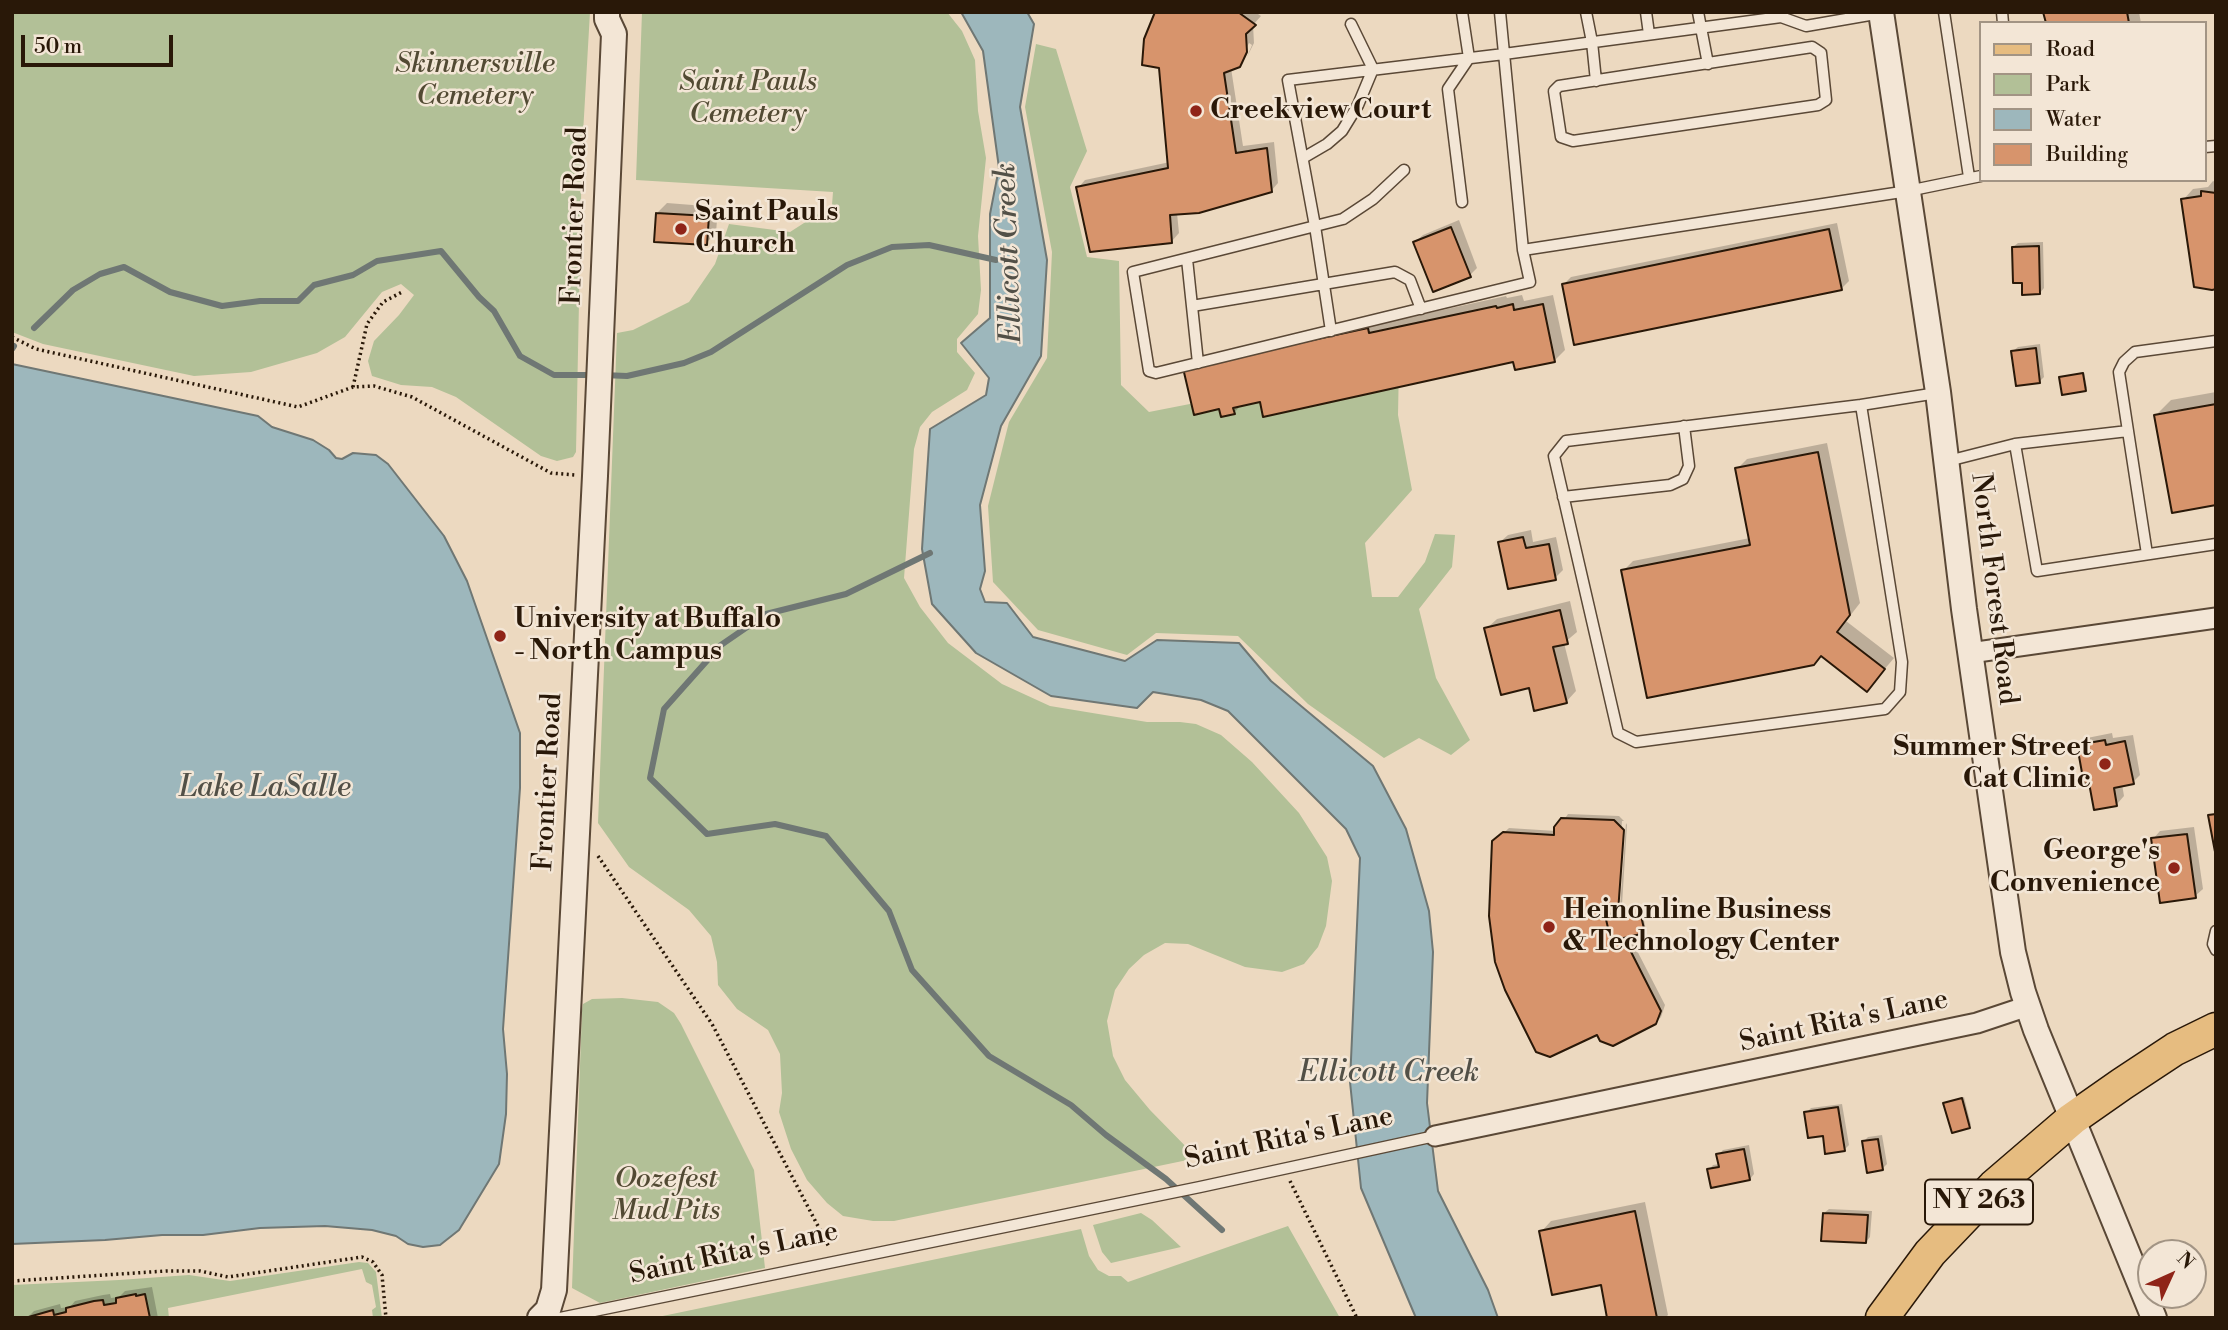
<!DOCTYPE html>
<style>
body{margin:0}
#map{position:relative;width:2228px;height:1330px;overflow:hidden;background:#ecd9c0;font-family:"Libre Bodoni",serif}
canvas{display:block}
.frame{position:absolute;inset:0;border:14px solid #291808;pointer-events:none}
.legend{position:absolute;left:1979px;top:21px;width:228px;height:161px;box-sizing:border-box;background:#f3e6d6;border:2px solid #a29484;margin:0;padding:9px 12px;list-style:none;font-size:21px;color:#291808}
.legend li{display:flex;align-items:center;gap:14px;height:35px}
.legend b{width:35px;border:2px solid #a29484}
.north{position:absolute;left:2137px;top:1239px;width:70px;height:70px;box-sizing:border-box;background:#f3e6d6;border:2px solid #a29484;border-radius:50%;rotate:45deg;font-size:19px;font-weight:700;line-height:28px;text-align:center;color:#291808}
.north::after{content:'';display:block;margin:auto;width:24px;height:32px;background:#8f2418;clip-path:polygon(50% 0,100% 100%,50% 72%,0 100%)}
.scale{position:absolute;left:21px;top:35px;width:152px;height:32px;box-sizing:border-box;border:4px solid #291808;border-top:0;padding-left:9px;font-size:21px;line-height:24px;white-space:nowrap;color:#291808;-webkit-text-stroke:5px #f3e6d6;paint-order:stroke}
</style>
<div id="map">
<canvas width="2228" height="1330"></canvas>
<div class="frame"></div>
<ul class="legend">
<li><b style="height:9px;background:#e6bc80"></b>Road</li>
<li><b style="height:19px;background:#b2c097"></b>Park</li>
<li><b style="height:19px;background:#9db7bc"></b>Water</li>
<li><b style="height:19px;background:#d7946c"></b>Building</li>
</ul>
<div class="north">N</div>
<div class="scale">50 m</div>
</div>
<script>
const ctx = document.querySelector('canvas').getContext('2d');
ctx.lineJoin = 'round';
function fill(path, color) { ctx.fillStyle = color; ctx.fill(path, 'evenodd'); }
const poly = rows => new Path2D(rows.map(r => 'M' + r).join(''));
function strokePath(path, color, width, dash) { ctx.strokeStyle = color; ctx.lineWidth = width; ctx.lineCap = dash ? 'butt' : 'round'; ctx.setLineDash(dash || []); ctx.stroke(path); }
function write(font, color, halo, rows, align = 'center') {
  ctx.font = font + ' "Libre Bodoni",serif'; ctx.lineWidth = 5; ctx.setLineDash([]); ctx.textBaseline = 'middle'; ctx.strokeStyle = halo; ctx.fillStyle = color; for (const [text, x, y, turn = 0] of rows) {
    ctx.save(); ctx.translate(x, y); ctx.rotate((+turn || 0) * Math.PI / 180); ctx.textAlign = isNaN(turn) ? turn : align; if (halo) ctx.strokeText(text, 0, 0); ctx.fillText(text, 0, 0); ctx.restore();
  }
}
fill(poly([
 [12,12,590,12,582,151,576,452,573,457,557,461,541,456,456,397,432,387,401,385,372,376,368,361,374,341,399,315,414,295,401,284,382,292,345,337,317,353,251,372,194,376,43,344,12,332],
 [642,12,947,12,962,31,975,60,978,111,986,158,978,236,981,290,978,314,957,339,957,352,975,373,967,390,932,412,920,427,914,449,904,578,920,607,948,643,1002,684,1050,706,1147,722,1180,722,1196,724,1221,735,1252,762,1299,813,1327,857,1332,881,1326,926,1318,947,1304,964,1282,972,1245,967,1188,944,1165,943,1144,955,1129,969,1115,990,1107,1021,1113,1056,1125,1080,1150,1110,1197,1158,894,1221,873,1221,843,1216,827,1203,807,1180,791,1149,779,1112,782,1093,780,1054,768,1030,737,1009,718,985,717,962,711,936,689,910,629,867,598,823,617,333,633,330,689,302,715,264,729,224,790,232,832,205,833,192,636,180],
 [1036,44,1056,49,1087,151,1070,187,1087,257,1119,261,1121,385,1149,412,1399,363,1398,415,1412,490,1365,543,1372,597,1398,597,1425,562,1435,534,1455,535,1452,567,1419,609,1436,678,1470,740,1451,755,1419,738,1384,758,1308,704,1238,636,1156,633,1127,655,1038,630,993,582,988,506,1009,422,1047,358,1052,252,1025,107],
 [622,998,658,1002,674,1013,681,1024,754,1170,765,1268,600,1303,572,1288,582,1010,583,1004,592,999],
 [1141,1213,1152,1220,1181,1247,1111,1263,1102,1252,1093,1225],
 [1288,1226,1340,1318,653,1318,1081,1229,1089,1256,1098,1270,1109,1276,1121,1276,1128,1282],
 [359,1262,368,1263,376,1272,382,1318,373,1318,372,1310,376,1307,372,1285,366,1282,362,1269,168,1308,169,1318,150,1318,144,1294,116,1298,116,1303,104,1305,103,1301,75,1305,66,1308,66,1312,54,1315,53,1310,25,1318,12,1318,12,1285,119,1280,189,1275,230,1281]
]), '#b2c097');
const water = poly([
 [961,12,1027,12,1034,24,1020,107,1047,260,1041,356,1001,426,980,505,985,571,980,589,985,602,1007,603,1033,637,1125,661,1157,640,1239,643,1271,681,1373,766,1406,829,1429,911,1433,952,1427,1103,1438,1191,1488,1290,1498,1318,1416,1318,1361,1188,1350,1082,1360,858,1346,829,1228,711,1201,700,1153,692,1137,708,1051,696,976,653,932,604,922,549,930,429,986,395,989,378,961,343,990,318,990,214,999,168,983,51,961,12],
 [12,364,258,416,272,427,313,440,329,450,336,458,342,459,353,453,376,455,388,464,444,536,467,581,520,733,520,788,503,1029,507,1074,506,1114,499,1164,459,1230,440,1245,423,1247,408,1244,396,1236,372,1230,325,1226,260,1228,203,1235,162,1235,105,1240,12,1244,12,364]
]);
fill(water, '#9db7bc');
strokePath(water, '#6f7774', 2);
fill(poly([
 [1157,12,1255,12,1261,16,1253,25,1254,43,1247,57,1252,45,1249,43,1240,62,1231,68,1243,146,1274,142,1278,183,1271,191,1177,213,1179,233,1172,241,1078,188,1085,180,1170,162],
 [2045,12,2139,12,2141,23,2048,23],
 [2213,181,2216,182,2216,288,2183,200,2193,189,2208,187],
 [667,203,718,207,716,233,706,243,657,213],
 [1459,220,1477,268,1470,275,1415,242,1423,235],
 [1837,223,1849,281,1841,289,1564,284,1571,277],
 [2043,242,2044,288,2040,293,2023,281,2013,247,2018,243],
 [1522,295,1524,301,1553,295,1565,350,1555,360,1514,360,1261,400,1242,404,1234,413,1196,358,1378,319,1379,324,1506,296,1507,298],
 [2040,344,2044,377,2039,382,2013,351,2018,347],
 [2084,372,2087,388,2085,390,2061,377],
 [2216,392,2216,503,2156,415,2171,400],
 [1827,443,1860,603,1846,621,1894,658,1867,690,1822,655,1623,571,1633,561,1750,538,1737,469,1747,459],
 [1531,530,1533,542,1556,537,1563,570,1555,578,1500,542,1508,535],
 [1570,601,1577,632,1564,643,1576,691,1566,702,1530,686,1486,629,1497,619],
 [2112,733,2113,738,2133,735,2140,775,2133,782,2122,784,2124,796,2117,804,2090,781,2079,745,2087,738],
 [1568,814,1619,816,1624,821,1622,821,1616,909,1618,909,1616,912,1641,906,1646,930,1629,935,1665,1005,1661,1017,1655,1023,1494,842,1509,828,1556,831],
 [1626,823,1627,825,1622,905,1620,907],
 [2194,827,2203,889,2195,896,2153,839,2160,831],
 [1964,1097,1971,1125,1969,1126,1945,1103],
 [1842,1104,1849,1145,1844,1150,1824,1134,1806,1113,1811,1108],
 [1882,1135,1887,1164,1882,1169,1863,1142,1868,1137],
 [1749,1145,1754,1174,1750,1179,1709,1170,1713,1165,1720,1164,1718,1155,1723,1150],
 [1645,1202,1668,1315,1665,1318,1609,1318,1602,1283,1541,1232,1551,1221],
 [1829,1209,1872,1211,1870,1237,1866,1242,1824,1213],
 [152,1287,158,1318,27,1318,34,1311,60,1304,61,1308,70,1307,75,1301,103,1295,110,1294,111,1298,119,1297,125,1291]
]), '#0003');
strokePath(poly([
 [34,328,73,290,100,274,124,267,170,292,222,306,260,301,298,301,314,285,353,275,377,261,441,251,479,297,494,311,520,356,554,375,592,375],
 [12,349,14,346],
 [603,375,627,376,684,363,711,352,847,265,892,247,929,245,996,260],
 [930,553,846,594,766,614,721,645,664,709,650,778,707,834,775,824,826,836,889,911,912,970,989,1056,1071,1105,1106,1135,1166,1179,1222,1230]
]), '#6f7774', 6);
const building = poly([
 [1155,12,1238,12,1256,25,1246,34,1247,52,1240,67,1224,73,1236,153,1267,148,1272,192,1199,213,1170,215,1172,243,1090,252,1076,187,1168,168,1159,68,1142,65,1144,39,1155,12],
 [2043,12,2127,12,2129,23,2046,23,2043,12],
 [2201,191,2216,193,2216,289,2212,290,2194,287,2181,199,2201,196,2201,191],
 [656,213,709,216,707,245,654,242,656,213],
 [1451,227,1471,277,1433,292,1413,242,1451,227],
 [1829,229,1842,290,1574,345,1562,284,1829,229],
 [2039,246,2040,294,2022,295,2022,283,2013,283,2012,247,2039,246],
 [1513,304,1514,310,1543,304,1555,362,1515,370,1513,362,1263,417,1260,402,1233,408,1235,414,1221,417,1219,409,1194,415,1183,368,1368,328,1369,333,1496,306,1497,308,1513,304],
 [2036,348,2040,383,2016,386,2011,351,2036,348],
 [2083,373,2086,391,2062,395,2059,377,2083,373],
 [2216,404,2216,505,2172,513,2154,415,2216,404],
 [1818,452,1850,615,1837,632,1885,669,1867,692,1821,656,1814,665,1647,698,1621,570,1750,545,1735,468,1818,452],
 [1523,537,1526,548,1549,544,1556,580,1508,589,1498,542,1523,537],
 [1560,610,1568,644,1553,647,1567,703,1534,711,1529,688,1501,695,1484,628,1560,610],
 [2105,740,2106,745,2125,741,2134,784,2114,788,2117,806,2094,810,2089,783,2084,784,2077,745,2105,740],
 [2216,814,2216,857,2208,815,2216,814],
 [1561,818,1614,820,1624,830,1618,912,1605,915,1611,941,1624,938,1661,1011,1656,1024,1613,1046,1600,1041,1597,1035,1550,1057,1536,1052,1505,990,1495,962,1489,916,1492,841,1503,832,1554,835,1554,827,1561,818],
 [2187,834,2196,898,2160,903,2151,838,2187,834],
 [1639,907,1645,933,1611,941,1605,915,1639,907],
 [1962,1098,1970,1128,1952,1133,1943,1103,1962,1098],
 [1838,1107,1845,1151,1825,1154,1823,1136,1808,1138,1804,1112,1838,1107],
 [1878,1139,1883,1170,1867,1173,1862,1141,1878,1139],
 [1744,1149,1750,1180,1711,1188,1707,1169,1719,1167,1716,1154,1744,1149],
 [1635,1211,1657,1318,1607,1318,1601,1285,1552,1295,1539,1231,1635,1211],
 [1823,1213,1868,1215,1866,1243,1821,1241,1823,1213],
 [136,1294,136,1296,145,1294,150,1318,25,1318,53,1310,54,1315,66,1312,66,1308,94,1301,103,1300,104,1305,116,1303,116,1298,136,1294]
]);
fill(building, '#d7946c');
strokePath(building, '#291808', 2);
const service = poly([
 [1586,12,1592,42,1596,81],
 [1646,12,1649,34],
 [1698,12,1708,64],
 [1944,12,1969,177],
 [2002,12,2003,23],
 [1812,47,1821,53,1826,100,1818,105,1573,141,1561,137,1554,91,1559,86,1812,47],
 [2205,147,2216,146],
 [1303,158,1327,144,1342,131,1358,105,1373,69,1351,24],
 [1404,170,1373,199,1343,219,1133,272,1149,371,1156,373,1530,282,1523,250,1500,12],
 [1462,202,1448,89,1469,58,1462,12],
 [1523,250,1908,191,1981,176],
 [1187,259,1198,363],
 [1192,306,1395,272,1410,280,1421,309],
 [1331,331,1315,226,1288,80,1504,54,1781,17,1806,26,1881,13],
 [1861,405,1902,662,1900,692,1885,709,1636,742,1618,733,1554,456,1566,441,1861,405,1937,393],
 [2128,431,2119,372,2124,362,2135,352,2216,341],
 [2015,444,2128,431,2147,554],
 [1948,461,2015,444,2037,571,2216,544],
 [1563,497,1670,485,1683,479,1689,466,1684,426],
 [2216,931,2213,944,2216,950],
 [560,1318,1200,1187,1435,1136]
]);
const minor = poly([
 [1970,653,2216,618],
 [1435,1136,1977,1023,2028,1006]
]);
const tertiary = poly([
 [1881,12,1938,392,1964,609,2013,952,2023,992,2036,1030,2154,1318],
 [540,1318,548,1310,554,1290,595,476,614,34,607,19,607,12]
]);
const primary = poly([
 [1882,1318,1930,1253,1994,1186,2072,1119,2122,1084,2175,1049,2216,1029]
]);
strokePath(service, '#5a4836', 13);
strokePath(minor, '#5a4836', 23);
strokePath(tertiary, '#5a4836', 28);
strokePath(primary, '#291808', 35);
strokePath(poly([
 [12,337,36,349,298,407,353,387,374,386,412,397,551,473,575,475],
 [353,387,367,324,383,302,404,291],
 [598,856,712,1024,829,1247],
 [1290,1181,1357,1318],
 [12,1281,166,1271,200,1271,228,1277,362,1257,373,1262,382,1275,386,1318]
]), '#291808', 3.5, [2, 3.5]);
strokePath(service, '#f3e6d6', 10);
strokePath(minor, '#f3e6d6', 19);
strokePath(tertiary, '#f3e6d6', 24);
strokePath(primary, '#e6bc80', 32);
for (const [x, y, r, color] of [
 [1196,111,7,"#8f2418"],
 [681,229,7,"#8f2418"],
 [500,636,7,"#8f2418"],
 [2105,764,7,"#8f2418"],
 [2174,868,7,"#8f2418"],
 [1549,927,7,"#8f2418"]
]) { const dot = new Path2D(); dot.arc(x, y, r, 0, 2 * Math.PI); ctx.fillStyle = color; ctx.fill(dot); strokePath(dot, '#f3e6d6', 2.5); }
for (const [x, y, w] of [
 [1979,1202,108]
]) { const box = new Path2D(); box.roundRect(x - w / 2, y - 22.5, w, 45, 5); ctx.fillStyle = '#f3e6d6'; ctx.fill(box); strokePath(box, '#291808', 2); }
write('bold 26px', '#291808', null, [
 ["NY 263",1979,1202]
]);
write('italic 28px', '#524a33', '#f3e6d6', [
 ["Skinnersville",475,65],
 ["Cemetery",475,97],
 ["Saint Pauls",748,83],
 ["Cemetery",748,115],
 ["Oozefest",666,1180],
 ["Mud Pits",666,1212]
]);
write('bold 28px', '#291808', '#f3e6d6', [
 ["Creekview Court",1210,111],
 ["Saint Pauls",695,213],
 ["Church",695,245],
 ["University at Buffalo",514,620],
 ["- North Campus",514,652],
 ["Summer Street",2091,748,"right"],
 ["Cat Clinic",2091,780,"right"],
 ["George's",2160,852,"right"],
 ["Convenience",2160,884,"right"],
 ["Heinonline Business",1563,911],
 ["& Technology Center",1563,943]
], 'left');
write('28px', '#291808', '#f3e6d6', [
 ["Frontier Road",576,216,-88],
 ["North Forest Road",1993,589,83],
 ["Frontier Road",549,782,-87],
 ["Saint Rita's Lane",1844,1022,-12],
 ["Saint Rita's Lane",1289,1139,-12],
 ["Saint Rita's Lane",734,1254,-12]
]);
write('italic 30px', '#525047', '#f3e6d6', [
 ["Ellicott Creek",1010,253,-92],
 ["Lake LaSalle",265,789],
 ["Ellicott Creek",1389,1074]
]);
</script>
